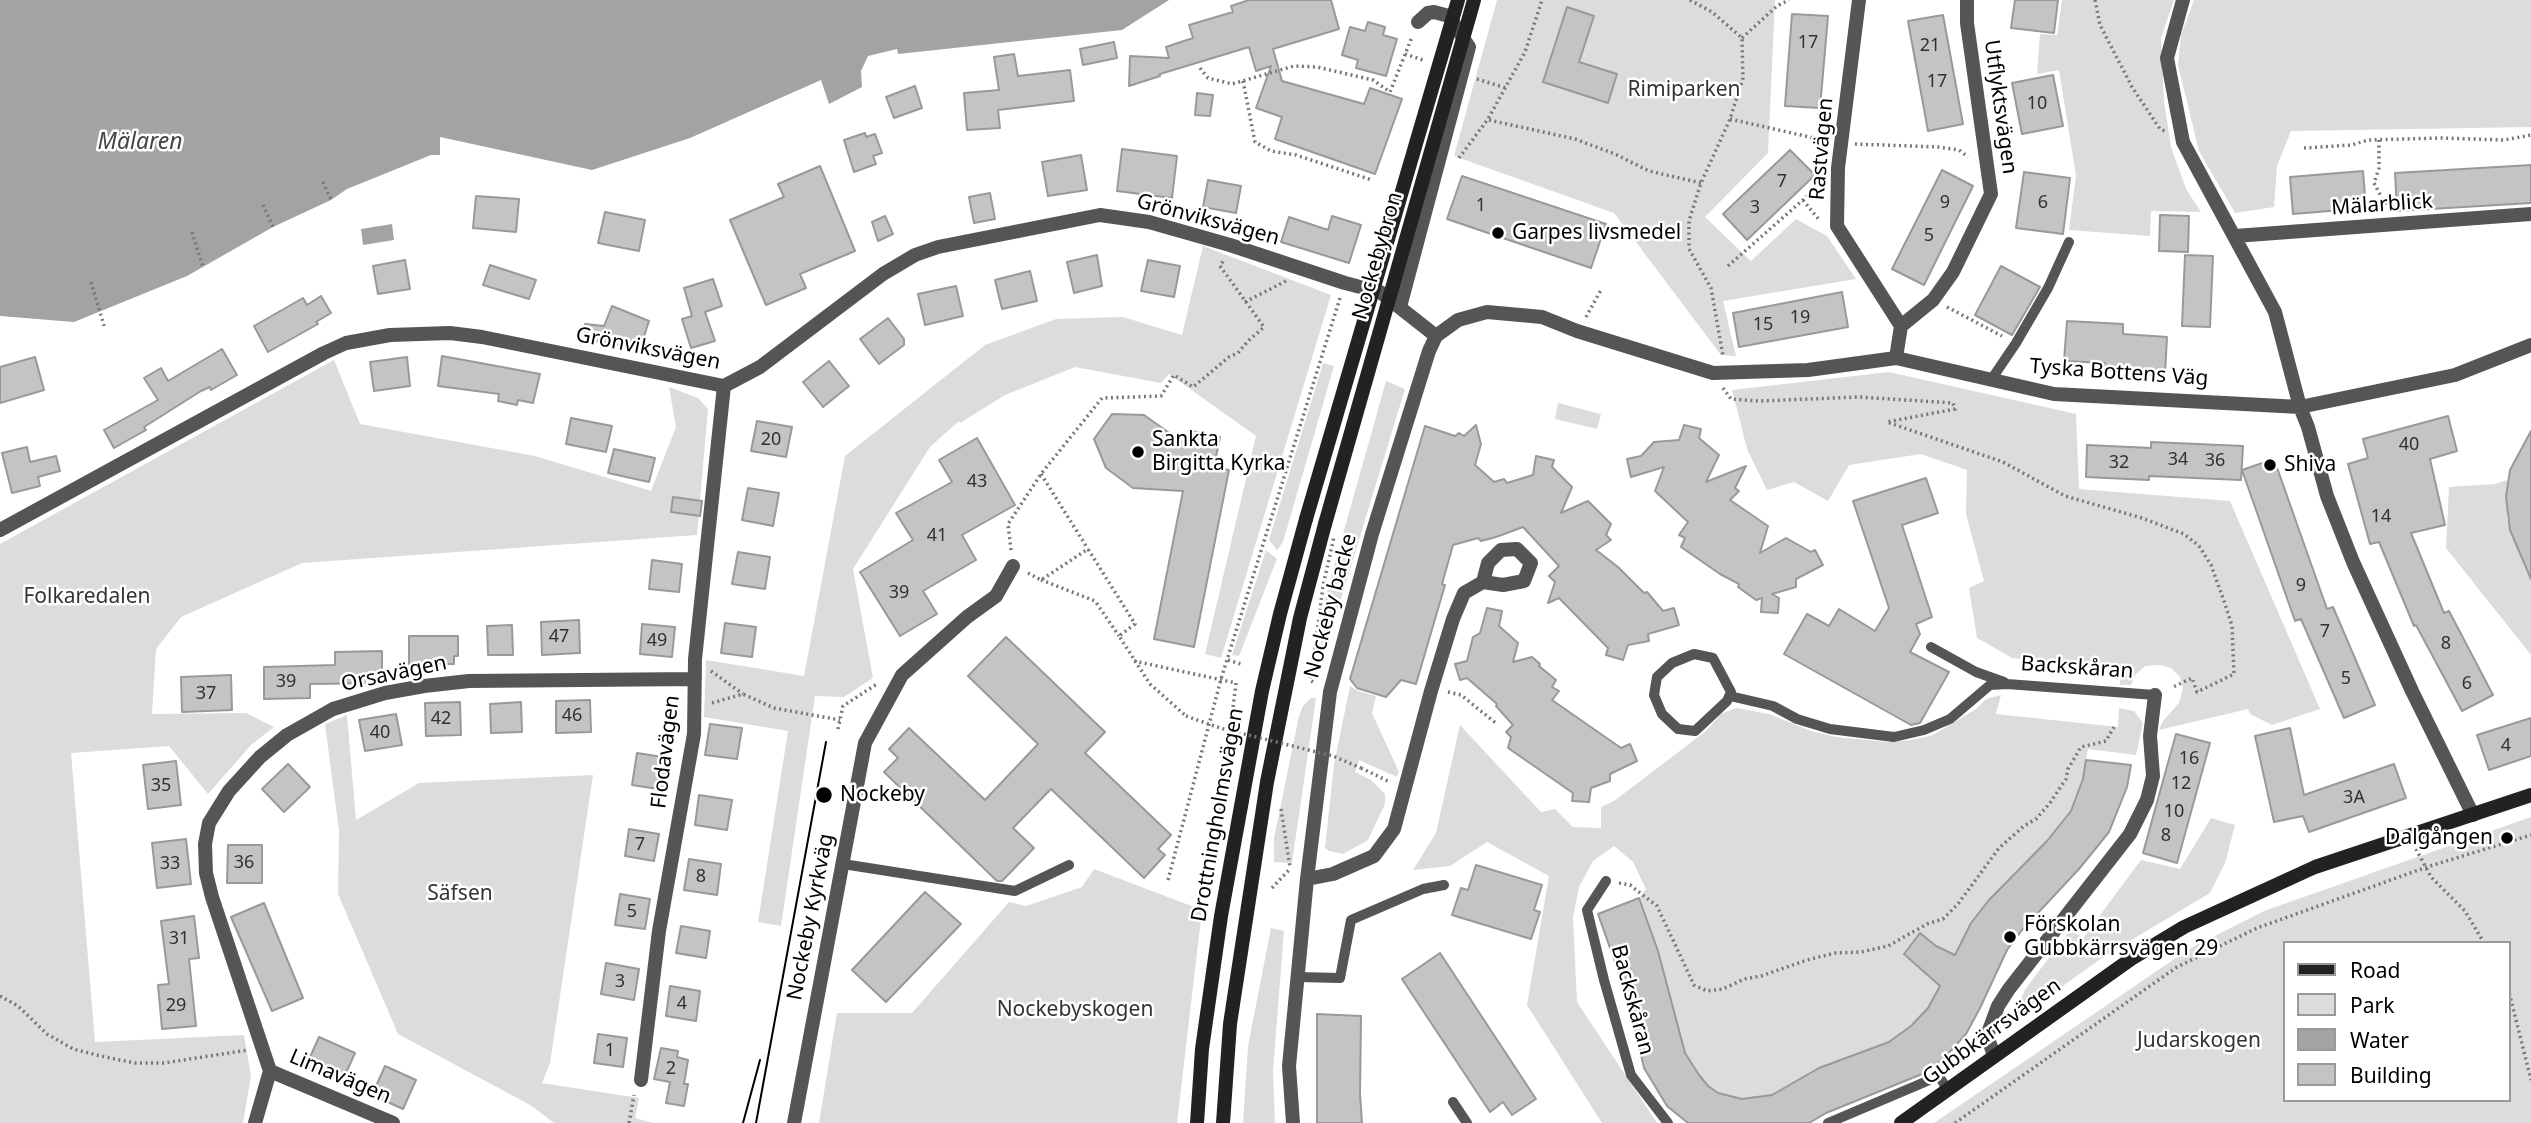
<!DOCTYPE html>
<meta charset="utf-8">
<style>
body{margin:0}
#map{position:relative;width:2531px;height:1123px;overflow:hidden;background:#fff;font-family:"Noto Sans",sans-serif}
canvas{display:block}
.legend{position:absolute;left:2283px;top:941px;width:228px;height:161px;box-sizing:border-box;background:#fff;border:2px solid #999;margin:0;padding:9px 12px;list-style:none;font-size:21px;color:#000}
.legend li{display:flex;align-items:center;gap:14px;height:35px}
.legend b{width:35px;border:2px solid #999}
</style>
<div id="map">
<canvas width="2531" height="1123"></canvas>
<ul class="legend">
<li><b style="height:9px;background:#222"></b>Road</li>
<li><b style="height:19px;background:#dcdcdc"></b>Park</li>
<li><b style="height:19px;background:#a3a3a3"></b>Water</li>
<li><b style="height:19px;background:#c4c4c4"></b>Building</li>
</ul>
</div>
<script>
const ctx = document.querySelector('canvas').getContext('2d');
ctx.lineJoin = 'round';
function fill(path, color) { ctx.fillStyle = color; ctx.fill(path, 'evenodd'); }
const poly = rows => new Path2D(rows.map(r => 'M' + r).join(''));
function strokePath(path, color, width, dash) { ctx.strokeStyle = color; ctx.lineWidth = width; ctx.lineCap = dash ? 'butt' : 'round'; ctx.setLineDash(dash || []); ctx.stroke(path); }
function write(font, color, halo, rows, align = 'center') {
  ctx.font = font + ' "Noto Sans",sans-serif'; ctx.lineWidth = 5; ctx.setLineDash([]); ctx.textBaseline = 'middle'; ctx.strokeStyle = halo; ctx.fillStyle = color; for (const [text, x, y, turn = 0] of rows) {
    ctx.save(); ctx.translate(x, y); ctx.rotate((+turn || 0) * Math.PI / 180); ctx.textAlign = isNaN(turn) ? turn : align; if (halo) ctx.strokeText(text, 0, 0); ctx.fillText(text, 0, 0); ctx.restore();
  }
}
fill(poly([
 [1497,0,1775,0,1768,153,1705,217,1751,261,1796,219,1827,236,1856,279,1723,301,1736,356,1721,355,1614,213,1454,156],
 [2062,0,2174,0,2161,38,2164,101,2171,147,2186,189,2201,212,2151,211,2150,236,2069,230,2076,176,2059,70,2037,74,2040,34,2057,35],
 [2194,0,2531,0,2531,127,2291,131,2277,166,2274,207,2235,213,2199,151,2178,65,2181,35],
 [1203,246,1331,295,1221,658,1205,654,1256,436,1169,374,1161,383,1075,367,1005,395,960,423,959,421,930,447,853,569,873,678,844,697,815,696,781,926,758,922,788,731,704,717,706,660,804,676,845,456,985,345,1056,319,1123,317,1182,335],
 [334,360,360,424,535,456,651,491,676,427,669,387,698,398,708,409,697,535,302,563,181,617,156,649,152,714,246,713,274,727,251,745,208,794,169,746,71,753,95,1042,244,1035,251,1076,243,1123,0,1123,0,544],
 [1323,363,1334,366,1283,542,1277,550,1269,540],
 [1889,372,2076,414,2079,489,2230,501,2320,709,2272,725,2250,714,2248,709,2159,730,2163,721,2179,703,2183,688,2180,677,2171,668,2160,665,2145,666,2135,675,2131,685,2120,685,2121,669,2012,658,1977,638,1969,588,1984,581,1966,514,1967,470,1921,454,1849,465,1828,501,1794,482,1767,490,1747,449,1732,390],
 [1386,381,1405,389,1319,671,1324,602],
 [1558,403,1601,414,1597,429,1555,419],
 [2507,480,2507,518,2510,530,2520,553,2531,569,2531,655,2446,548,2449,487,2495,484],
 [1266,550,1277,559,1239,656,1232,655],
 [1350,686,1358,691,1376,696,1372,713,1399,772,1397,777,1359,760,1355,772,1371,780,1385,794,1385,804,1368,840,1343,854,1329,851,1325,848,1334,765],
 [2001,695,1996,714,2118,727,2119,708,2134,711,2143,723,2136,755,2088,749,2083,779,2071,811,2047,841,1989,900,1969,926,1928,1008,1911,1026,1889,1042,1818,1068,1772,1095,1742,1099,1718,1093,1708,1086,1699,1075,1685,1053,1658,951,1639,898,1646,889,1633,862,1614,846,1593,861,1579,887,1573,918,1577,1002,1657,1123,1602,1123,1527,1005,1549,876,1487,842,1450,866,1413,870,1436,833,1460,725,1541,812,1555,809,1573,827,1601,828,1601,807,1614,801,1706,731,1721,714,1736,708,1769,714,1811,731,1836,737,1889,742,1911,740,1933,735,1976,709,1986,699],
 [1311,698,1316,698,1292,863,1274,862,1274,838,1299,716,1303,706],
 [347,715,356,820,419,783,593,775,550,1063,542,1083,639,1098,635,1118,653,1123,554,1123,532,1106,398,1034,338,894,339,831,325,724],
 [2531,817,2531,1123,1934,1123,2189,949,2264,911],
 [2284,943,2508,943,2508,1100,2284,1100],
 [2211,818,2235,825,2225,863,2210,893,2103,957,2023,1015,2014,1013,2026,988,2071,929,2083,938,2141,860,2180,869],
 [1094,869,1202,910,1177,1123,819,1123,837,1013,912,1013,1009,902,1026,906,1082,887],
 [1271,928,1284,931,1273,1071,1275,1123,1243,1123,1248,1046]
]), '#dcdcdc');
fill(poly([
 [0,0,1169,0,1122,30,898,54,897,49,868,56,861,71,862,87,829,104,821,80,690,138,592,170,440,137,440,155,431,155,347,189,331,200,273,227,187,276,74,322,0,316],
 [392,224,394,240,363,245,361,229]
]), '#a3a3a3');
const building = poly([
 [1249,0,1331,0,1339,29,1273,49,1282,81,1364,104,1370,88,1402,99,1375,174,1275,139,1282,117,1256,108,1271,66,1256,71,1249,47,1160,74,1160,76,1129,86,1130,56,1169,58,1166,47,1193,38,1189,25,1233,12,1231,6,1249,0],
 [2015,0,2058,0,2054,33,2011,28,2015,0],
 [1567,7,1594,16,1579,62,1617,74,1608,103,1543,82,1567,7],
 [1792,14,1828,16,1820,108,1785,106,1792,14],
 [1943,15,1963,124,1928,131,1908,21,1943,15],
 [1368,22,1385,27,1383,35,1397,39,1386,76,1356,68,1358,60,1342,55,1350,27,1365,31,1368,22],
 [1114,42,1117,58,1083,65,1080,49,1114,42],
 [1014,54,1018,76,1070,70,1074,101,998,110,1000,128,967,130,964,93,999,90,994,57,1014,54],
 [2053,75,2063,126,2022,134,2012,83,2053,75],
 [915,86,922,108,894,118,886,97,915,86],
 [1197,93,1213,95,1210,116,1195,115,1197,93],
 [865,133,866,137,875,134,882,153,873,156,876,164,854,172,844,140,865,133],
 [1122,149,1177,156,1172,198,1117,191,1122,149],
 [1790,150,1815,175,1747,240,1723,214,1790,150],
 [1081,155,1087,190,1048,196,1042,162,1081,155],
 [2531,165,2531,203,2397,211,2395,173,2531,165],
 [820,166,855,251,800,274,806,288,766,305,730,220,784,197,778,184,820,166],
 [1942,170,1973,186,1924,285,1892,269,1942,170],
 [2363,171,2366,208,2293,214,2290,177,2363,171],
 [2024,172,2070,178,2063,234,2016,228,2024,172],
 [1462,176,1606,224,1591,268,1447,219,1462,176],
 [1208,180,1241,186,1236,213,1203,207,1208,180],
 [990,193,995,219,974,223,969,197,990,193],
 [476,196,519,199,516,232,473,228,476,196],
 [605,212,645,220,639,251,598,243,605,212],
 [2160,215,2189,216,2188,252,2159,251,2160,215],
 [885,216,893,234,878,241,872,222,885,216],
 [1332,216,1361,225,1349,263,1281,242,1289,217,1328,230,1332,216],
 [1097,255,1102,286,1074,293,1067,262,1097,255],
 [2185,255,2213,256,2210,327,2182,326,2185,255],
 [405,260,410,289,378,294,373,266,405,260],
 [1148,260,1180,266,1174,297,1141,291,1148,260],
 [490,265,536,280,529,299,483,285,490,265],
 [2001,266,2040,287,2012,335,1975,315,2001,266],
 [1030,271,1037,301,1002,309,995,280,1030,271],
 [713,279,722,306,705,312,715,341,691,348,682,319,692,316,684,288,713,279],
 [956,286,963,316,925,325,918,294,956,286],
 [1842,292,1848,327,1739,347,1733,313,1842,292],
 [321,296,331,313,316,322,318,324,268,352,254,326,303,298,307,305,321,296],
 [612,306,649,321,640,349,584,339,585,324,604,326,612,306],
 [888,318,904,339,904,345,879,364,860,339,888,318],
 [2067,321,2123,324,2123,334,2167,337,2165,373,2104,370,2105,363,2064,361,2067,321],
 [222,349,237,375,211,390,210,387,201,391,144,427,146,430,114,448,104,430,158,400,144,378,161,368,168,381,222,349],
 [442,356,540,374,533,403,518,400,517,405,498,401,499,394,438,386,442,356],
 [35,357,44,390,0,403,0,367,35,357],
 [407,357,410,386,374,391,370,362,407,357],
 [829,361,849,386,823,407,803,382,829,361],
 [1112,414,1144,415,1189,447,1192,431,1220,437,1214,467,1229,470,1194,647,1154,639,1183,491,1133,488,1106,468,1094,439,1112,414],
 [2448,416,2457,451,2430,459,2445,525,2411,533,2444,613,2449,611,2493,695,2462,711,2416,625,2414,626,2379,542,2370,544,2348,464,2368,458,2363,439,2448,416],
 [571,418,612,426,606,452,566,444,571,418],
 [757,421,792,427,786,457,751,451,757,421],
 [1476,425,1481,444,1475,465,1494,482,1504,479,1507,483,1533,475,1536,456,1554,460,1552,467,1572,487,1561,513,1588,501,1611,524,1606,535,1611,540,1596,550,1618,567,1644,593,1647,592,1663,611,1674,608,1679,625,1648,634,1649,641,1628,645,1623,660,1606,655,1608,648,1559,598,1548,603,1555,582,1549,576,1559,566,1523,527,1496,537,1481,541,1478,538,1453,545,1442,584,1445,585,1416,684,1401,680,1386,697,1357,688,1350,679,1425,426,1455,436,1459,433,1464,436,1476,425],
 [1684,425,1701,429,1699,438,1719,455,1706,482,1746,466,1735,488,1739,491,1730,500,1768,526,1760,553,1786,538,1811,552,1815,550,1823,565,1796,579,1796,587,1772,594,1779,598,1778,613,1761,612,1762,598,1756,600,1738,587,1739,584,1720,574,1681,547,1685,538,1679,535,1688,522,1655,491,1664,467,1631,477,1627,459,1641,456,1654,442,1679,440,1684,425],
 [2531,431,2531,579,2510,530,2506,497,2510,470,2531,431],
 [977,438,1015,505,962,535,976,560,923,591,937,614,900,636,860,572,913,540,896,513,952,482,939,460,977,438],
 [2151,442,2243,446,2241,480,2149,476,2149,480,2086,477,2087,445,2151,448,2151,442],
 [27,447,30,462,56,456,60,471,38,477,40,486,12,493,2,453,27,447],
 [614,449,655,458,649,482,608,473,614,449],
 [2274,459,2327,609,2333,607,2375,705,2344,718,2301,619,2295,621,2242,470,2274,459],
 [1926,478,1938,513,1902,525,1932,617,1916,624,1920,634,1910,652,1949,672,1920,723,1911,725,1784,654,1807,614,1829,626,1839,609,1875,631,1889,608,1853,501,1926,478],
 [748,488,779,493,773,526,742,520,748,488],
 [673,497,702,501,700,516,671,512,673,497],
 [738,552,770,557,765,589,732,584,738,552],
 [652,560,682,564,679,592,649,589,652,560],
 [1487,608,1502,611,1499,626,1518,643,1513,662,1532,657,1540,664,1539,666,1556,680,1552,687,1559,691,1552,700,1621,748,1630,744,1637,761,1610,774,1610,781,1591,788,1589,802,1572,801,1573,793,1508,748,1511,737,1506,732,1513,725,1496,706,1497,704,1467,678,1460,680,1455,664,1467,661,1473,637,1480,633,1487,608],
 [579,620,580,653,542,655,541,622,579,620],
 [725,623,756,627,752,657,721,653,725,623],
 [642,624,675,627,672,657,640,654,642,624],
 [512,625,513,655,488,655,487,626,512,625],
 [409,636,458,636,458,656,454,656,454,664,409,664,409,636],
 [1006,637,1105,732,1085,753,1171,835,1158,849,1165,855,1144,878,1051,789,1013,828,1034,848,1002,881,997,881,884,772,898,758,889,749,909,728,985,800,1038,744,968,676,1006,637],
 [382,651,382,683,310,684,310,698,264,699,264,667,335,665,335,652,382,651],
 [231,675,232,710,182,712,181,677,231,675],
 [590,700,591,732,556,733,556,701,590,700],
 [460,702,461,735,426,736,425,703,460,702],
 [521,702,522,732,491,733,490,704,521,702],
 [396,714,402,745,365,751,359,720,396,714],
 [2531,718,2531,756,2489,770,2477,735,2531,718],
 [710,724,742,728,737,759,705,755,710,724],
 [2290,728,2304,795,2394,764,2406,798,2309,832,2303,816,2274,822,2255,736,2290,728],
 [2176,734,2210,743,2177,863,2143,853,2176,734],
 [637,753,669,758,664,790,632,785,637,753],
 [2086,760,2131,765,2127,787,2109,832,2079,869,2022,930,2007,950,1980,1008,1966,1034,1946,1056,1927,1072,1826,1113,1809,1123,1688,1123,1667,1106,1644,1068,1628,999,1598,914,1639,898,1658,951,1685,1053,1699,1075,1708,1086,1718,1093,1742,1099,1772,1095,1819,1068,1889,1042,1911,1026,1928,1008,1940,986,1904,954,1920,933,1936,946,1955,955,1971,923,1989,900,2047,841,2071,811,2083,779,2086,760],
 [176,761,181,805,148,809,143,765,176,761],
 [288,764,310,787,284,812,262,789,288,764],
 [699,795,732,800,727,830,695,825,699,795],
 [629,829,659,834,654,861,625,856,629,829],
 [186,839,191,884,157,888,152,843,186,839],
 [228,845,262,845,262,883,227,883,228,845],
 [689,859,721,864,717,895,684,890,689,859],
 [1476,865,1542,885,1534,910,1540,912,1531,939,1452,915,1461,888,1468,890,1476,865],
 [925,892,961,924,886,1002,852,970,925,892],
 [620,894,650,899,645,929,615,925,620,894],
 [264,903,303,998,272,1011,231,917,264,903],
 [194,916,199,958,189,959,196,1026,162,1029,158,985,169,984,161,921,194,916],
 [681,926,710,931,706,958,676,953,681,926],
 [1440,953,1536,1099,1512,1115,1503,1102,1490,1112,1402,979,1440,953],
 [606,963,639,969,634,1000,601,994,606,963],
 [670,986,700,991,696,1021,666,1016,670,986],
 [1317,1014,1361,1016,1360,1094,1362,1123,1317,1123,1317,1014],
 [598,1034,627,1038,623,1067,594,1063,598,1034],
 [319,1037,355,1053,342,1082,306,1066,319,1037],
 [661,1048,678,1051,677,1057,688,1060,684,1084,688,1084,684,1106,666,1103,670,1082,654,1079,661,1048],
 [385,1066,416,1080,403,1109,372,1095,385,1066]
]);
fill(building, '#c4c4c4');
strokePath(building, '#999', 2);
strokePath(poly([
 [1690,0,1712,12,1742,38,1743,78,1730,119,1701,183,1689,221,1689,249,1711,288,1723,356],
 [2095,0,2100,25,2132,87,2160,129,2165,131],
 [1742,38,1777,6,1789,0],
 [1405,54,1423,60],
 [1200,68,1208,78,1232,84,1294,66,1317,67,1373,80,1390,92,1412,37],
 [1477,79,1506,88],
 [1243,81,1255,142,1271,151,1296,155,1372,180],
 [1730,119,1827,141],
 [1489,120,1575,139,1615,154,1649,171,1701,183],
 [2379,140,2379,168,2374,183,2385,204,2384,208],
 [1855,144,1938,147,1959,150,1968,157],
 [2304,148,2352,145,2368,140,2441,138,2504,140,2531,135],
 [1459,158,1488,119,1525,52,1542,0],
 [323,182,331,200],
 [1803,200,1820,221],
 [263,205,273,227],
 [192,232,203,267],
 [1728,266,1821,184],
 [91,282,105,329],
 [1245,302,1286,281],
 [1947,307,2002,336],
 [1586,317,1601,290],
 [1723,388,1731,399,1759,401,1859,397,1953,403,1955,409,1887,422,2003,462,2065,496,2142,518,2184,534,2199,546,2211,565,2224,601,2232,626,2234,674,2197,692,2192,678,2171,688],
 [1041,474,1088,549],
 [1011,550,1008,524,1041,474,1102,398,1161,396,1174,375,1193,387,1229,357,1238,353,1248,341,1264,327,1220,266,1223,261],
 [1028,573,1041,580,1088,549,1135,624,1119,636,1150,684,1186,716],
 [1041,580,1095,601,1119,636],
 [1315,649,1310,680,1316,684],
 [1228,660,1241,664],
 [1134,661,1236,683,1220,815],
 [711,671,743,694],
 [1448,692,1461,695,1497,724],
 [712,703,743,694,774,708,840,720],
 [838,729,843,706,877,684],
 [1361,768,1390,782],
 [1281,809,1290,867],
 [2416,849,2431,877,2465,911,2484,943],
 [813,870,824,871],
 [1168,880,1221,679,1340,298],
 [1619,883,1630,885,1657,906,1694,985,1707,991,1723,989,1744,979,1761,976,1807,960,1835,953,1861,952,1888,946,1927,924,1943,919,1958,904,1999,848,2024,826,2036,819,2050,803,2066,779,2068,769,2081,747,2106,741,2114,727],
 [1272,888,1290,869],
 [2508,988,2531,1080],
 [0,996,18,1006,47,1034,73,1049,105,1057,135,1063,164,1063,248,1050],
 [629,1123,634,1095],
 [1955,1123,2177,967,2257,928,2427,867,2531,835]
]), '#777', 3.5, [2, 3.5]);
strokePath(poly([
 [1991,380,2016,343,2048,288,2069,242],
 [1931,647,1976,672,2004,682],
 [1694,654,1713,658,1731,692,1727,701,1695,731,1678,729,1662,714,1654,695,1657,677,1672,663,1694,654],
 [1730,696,1773,706,1797,719,1830,729,1894,737,1924,730,1950,719,1990,685,2007,684,2155,695],
 [843,864,1015,891,1069,865],
 [1606,881,1587,910,1604,980,1631,1075,1668,1123],
 [1298,977,1340,978,1351,920,1423,889,1444,885],
 [1453,1102,1467,1123],
 [1828,1123,1939,1076,1947,1089]
]), '#555', 10);
strokePath(poly([
 [1859,0,1838,168,1837,226,1901,326],
 [2183,0,2167,58,2183,142,2275,312,2300,407,2308,427,2327,496,2353,562,2412,691,2473,815],
 [2235,236,2531,214],
 [1400,307,1469,47,1449,16,1434,12,1428,13,1418,22],
 [1896,358,1901,326,1933,300,1953,272,1991,194,1967,23,1967,0],
 [0,530,324,353,346,343,390,335,450,333,482,337,724,386,760,367,883,274,915,255,938,247,1100,215,1149,222,1230,245,1345,283,1380,292,1436,336],
 [1307,879,1333,874,1374,856,1394,829,1431,691,1453,619,1464,593,1483,582,1503,585,1524,581,1531,563,1517,549,1501,550,1488,563,1483,582],
 [1994,1055,1987,1036,1998,1006,2009,989,2130,834,2147,800,2153,776,2150,736,2155,695],
 [270,1071,393,1123],
 [641,1080,659,931,694,734,695,659,724,386],
 [255,1123,270,1071,212,897,206,873,205,844,209,823,229,791,260,757,287,735,333,709,385,693,424,686,469,681,695,679],
 [794,1123,865,743,902,675,967,617,996,596,1013,566],
 [1293,1123,1289,1066,1307,879,1330,692,1372,534,1429,351,1436,336,1458,320,1487,312,1542,317,1577,331,1713,373,1808,370,1896,358,2054,394,2300,407,2455,375,2531,345]
]), '#555', 14);
strokePath(poly([
 [1197,1123,1202,1049,1221,916,1262,691,1280,614,1306,519],
 [1223,1123,1230,1024,1267,782,1300,618,1325,524],
 [1901,1123,2131,959,2184,927,2315,867,2531,795]
]), '#222', 14);
strokePath(poly([
 [743,1123,760,1060],
 [756,1123,826,742]
]), '#000', 2);
strokePath(poly([
 [1315,649,1323,586,1334,537],
 [1186,716,1220,728,1333,756,1361,768]
]), '#777', 3.5, [2, 3.5]);
strokePath(poly([
 [1306,519,1458,0],
 [1325,524,1474,0]
]), '#222', 14);
for (const [x, y, r, color] of [
 [1498,233,7,"#000"],
 [1138,452,7,"#000"],
 [2270,465,7,"#000"],
 [824,795,9,"#000"],
 [2507,838,7,"#000"],
 [2010,937,7,"#000"]
]) { const dot = new Path2D(); dot.arc(x, y, r, 0, 2 * Math.PI); ctx.fillStyle = color; ctx.fill(dot); strokePath(dot, '#fff', 2.5); }
write('18px', '#313131', null, [
 ["17",1808,43],
 ["21",1930,46],
 ["17",1937,82],
 ["10",2037,104],
 ["7",1782,182],
 ["9",1945,203],
 ["6",2043,203],
 ["1",1481,206],
 ["3",1755,208],
 ["5",1929,236],
 ["19",1800,318],
 ["15",1763,325],
 ["20",771,440],
 ["40",2409,445],
 ["34",2178,460],
 ["36",2215,461],
 ["32",2119,463],
 ["43",977,482],
 ["14",2381,517],
 ["41",937,536],
 ["9",2301,586],
 ["39",899,593],
 ["7",2325,632],
 ["47",559,637],
 ["49",657,641],
 ["8",2446,644],
 ["5",2346,679],
 ["39",286,682],
 ["6",2467,684],
 ["37",206,694],
 ["46",572,716],
 ["42",441,719],
 ["40",380,733],
 ["4",2506,746],
 ["16",2189,759],
 ["12",2181,784],
 ["35",161,786],
 ["3A",2354,798],
 ["10",2174,812],
 ["8",2166,836],
 ["7",640,845],
 ["36",244,863],
 ["33",170,864],
 ["8",701,877],
 ["5",632,912],
 ["31",179,939],
 ["3",620,982],
 ["4",682,1004],
 ["29",176,1006],
 ["1",610,1051],
 ["2",671,1069]
]);
write('21px', '#333', '#fff', [
 ["Rimiparken",1684,90],
 ["Folkaredalen",87,597],
 ["Säfsen",460,894],
 ["Nockebyskogen",1075,1010],
 ["Judarskogen",2199,1041]
]);
write('21px', '#000', '#fff', [
 ["Utflyktsvägen",2000,107,82],
 ["Rastvägen",1822,149,-85],
 ["Mälarblick",2382,205,-4],
 ["Grönviksvägen",1208,220,15],
 ["Nockebybron",1378,256,-74],
 ["Grönviksvägen",648,349,11],
 ["Tyska Bottens Väg",2119,373,4],
 ["Nockeby backe",1331,606,-75],
 ["Backskåran",2077,668,4],
 ["Orsavägen",394,674,-12],
 ["Flodavägen",666,752,-83],
 ["Drottningholmsvägen",1218,815,-80],
 ["Nockeby Kyrkväg",811,917,-79],
 ["Backskåran",1632,1000,75],
 ["Gubbkärrsvägen",1992,1032,-36],
 ["Limavägen",340,1077,23]
]);
write('21px', '#000', '#fff', [
 ["Garpes livsmedel",1512,233],
 ["Sankta",1152,440],
 ["Birgitta Kyrka",1152,464],
 ["Shiva",2284,465],
 ["Nockeby",840,795],
 ["Dalgången",2493,838,"right"],
 ["Förskolan",2024,925],
 ["Gubbkärrsvägen 29",2024,949]
], 'left');
write('italic 23px', '#444', '#fff', [
 ["Mälaren",140,142]
]);
</script>
